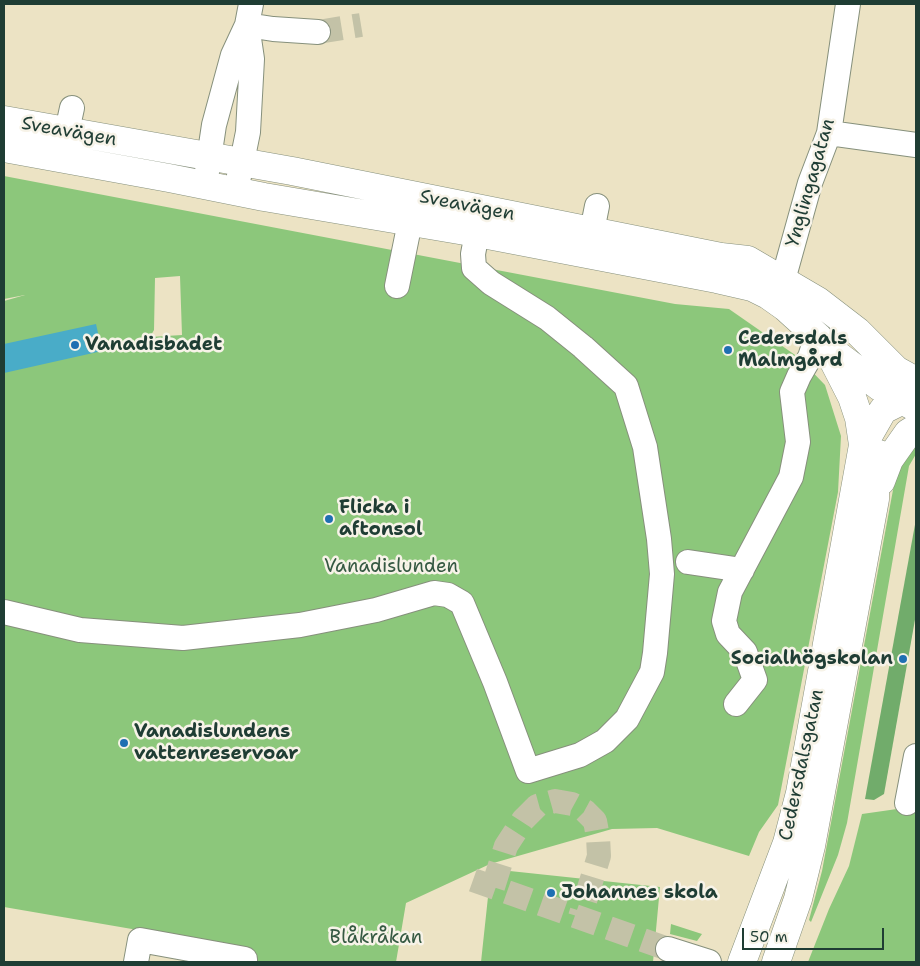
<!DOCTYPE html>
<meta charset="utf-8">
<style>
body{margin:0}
#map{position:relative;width:920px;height:966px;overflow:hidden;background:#ece3c4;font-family:"Shantell Sans",sans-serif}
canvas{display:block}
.frame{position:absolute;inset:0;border:5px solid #1f3d34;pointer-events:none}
.scale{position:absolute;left:742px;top:928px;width:142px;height:22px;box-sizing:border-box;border:2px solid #1f3d34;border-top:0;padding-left:6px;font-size:15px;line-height:18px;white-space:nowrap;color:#1f3d34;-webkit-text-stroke:4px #f7f3e8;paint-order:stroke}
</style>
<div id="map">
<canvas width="920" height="966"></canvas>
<div class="frame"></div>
<div class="scale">50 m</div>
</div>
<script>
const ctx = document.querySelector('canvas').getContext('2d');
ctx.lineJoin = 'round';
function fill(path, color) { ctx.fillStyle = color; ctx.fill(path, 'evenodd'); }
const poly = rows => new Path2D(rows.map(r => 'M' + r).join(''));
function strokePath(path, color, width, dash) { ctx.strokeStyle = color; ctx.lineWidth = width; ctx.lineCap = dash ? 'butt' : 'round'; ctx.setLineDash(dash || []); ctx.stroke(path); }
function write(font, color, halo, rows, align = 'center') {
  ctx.font = font + ' "Shantell Sans",sans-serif'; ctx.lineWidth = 5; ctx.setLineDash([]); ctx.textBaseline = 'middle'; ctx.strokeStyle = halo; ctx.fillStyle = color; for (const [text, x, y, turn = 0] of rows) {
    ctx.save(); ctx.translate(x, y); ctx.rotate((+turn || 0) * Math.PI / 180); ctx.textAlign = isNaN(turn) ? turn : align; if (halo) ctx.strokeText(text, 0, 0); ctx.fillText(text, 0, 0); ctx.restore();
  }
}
fill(poly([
 [4,176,675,304,729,309,798,357,825,385,841,436,838,492,778,805,759,832,749,856,657,828,612,829,490,864,406,903,396,962,252,962,254,950,4,907,4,301,25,295,4,299],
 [180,276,182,335,150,337,154,330,155,278],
 [916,439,916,454,909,466,847,823,838,855,811,922,809,920,822,871,893,490,900,460],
 [897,809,916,813,916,962,808,962,829,909,849,866,862,814],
 [491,869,660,887,653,962,481,962],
 [671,924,702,934,697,941,670,934]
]), '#8cc77b');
fill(poly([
 [916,519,916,614,884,794,874,800,865,799]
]), '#71ac6b');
fill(poly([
 [96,324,102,351,4,373,4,344]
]), '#49acc8');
strokePath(poly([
 [318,32,361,25],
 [473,880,668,949],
 [493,887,506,846,523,820,537,806,555,801,572,804,585,811,595,821,598,837,599,856,580,917]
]), '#c3c2a7', 24, [24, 12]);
const minor = poly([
 [247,25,273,29,318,32],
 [67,131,72,108],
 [829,133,916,145],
 [205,185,214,125,233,55,247,25],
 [236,191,248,132,252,59,247,25,251,4],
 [592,231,597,206],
 [397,286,410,222],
 [778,298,810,183,829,133,848,4],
 [688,562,742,570],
 [4,612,80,630,183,638,300,625,376,610,434,593,448,595,462,603,495,682,528,771,580,755,605,741,627,719,652,672,655,653,662,574,659,539,645,447,626,386,583,347,547,318,491,283,474,268,473,254,477,233],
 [736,704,755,680,745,652,728,634,724,621,730,592,791,477,798,442,792,392,799,376,810,357,817,336],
 [907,803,916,756],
 [668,949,709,962],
 [136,962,140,940,245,959,245,962]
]);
const major = poly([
 [4,120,292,171,721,257,748,260,818,301,857,331,896,370,916,381],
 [4,148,169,178,264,197,477,233,717,279,752,287,768,295,785,307,817,336,828,348,880,387,916,408],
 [830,354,852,397,859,418,863,445],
 [881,481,889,460,908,433,916,428],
 [742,962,787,843,800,793,863,445,883,410,903,400,916,398],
 [776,962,798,899,811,846,875,499,875,463,879,454]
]);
strokePath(minor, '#86907c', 26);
strokePath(major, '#86907c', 29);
strokePath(minor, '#fff', 24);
strokePath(major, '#fff', 28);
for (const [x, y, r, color] of [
 [75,345,5,"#1f6fb2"],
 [728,350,5,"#1f6fb2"],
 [329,519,5,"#1f6fb2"],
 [903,659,5,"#1f6fb2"],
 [124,743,5,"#1f6fb2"],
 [551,893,5,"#1f6fb2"]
]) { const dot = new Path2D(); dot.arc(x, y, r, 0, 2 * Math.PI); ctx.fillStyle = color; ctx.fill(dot); strokePath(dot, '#f7f3e8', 2); }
write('19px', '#1f3d34', '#f7f3e8', [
 ["Sveavägen",69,132,10],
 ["Ynglingagatan",811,183,-74],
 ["Sveavägen",467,206,11],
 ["Cedersdalsgatan",802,765,-78]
]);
write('bold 19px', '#1f3d34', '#f7f3e8', [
 ["Cedersdals",738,339],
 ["Malmgård",738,361],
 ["Vanadisbadet",85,345],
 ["Flicka i",339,508],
 ["aftonsol",339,530],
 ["Socialhögskolan",893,659,"right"],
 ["Vanadislundens",134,732],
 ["vattenreservoar",134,754],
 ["Johannes skola",561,893]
], 'left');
write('19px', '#355942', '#f7f3e8', [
 ["Vanadislunden",391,567],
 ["Blåkråkan",376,938]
]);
</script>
